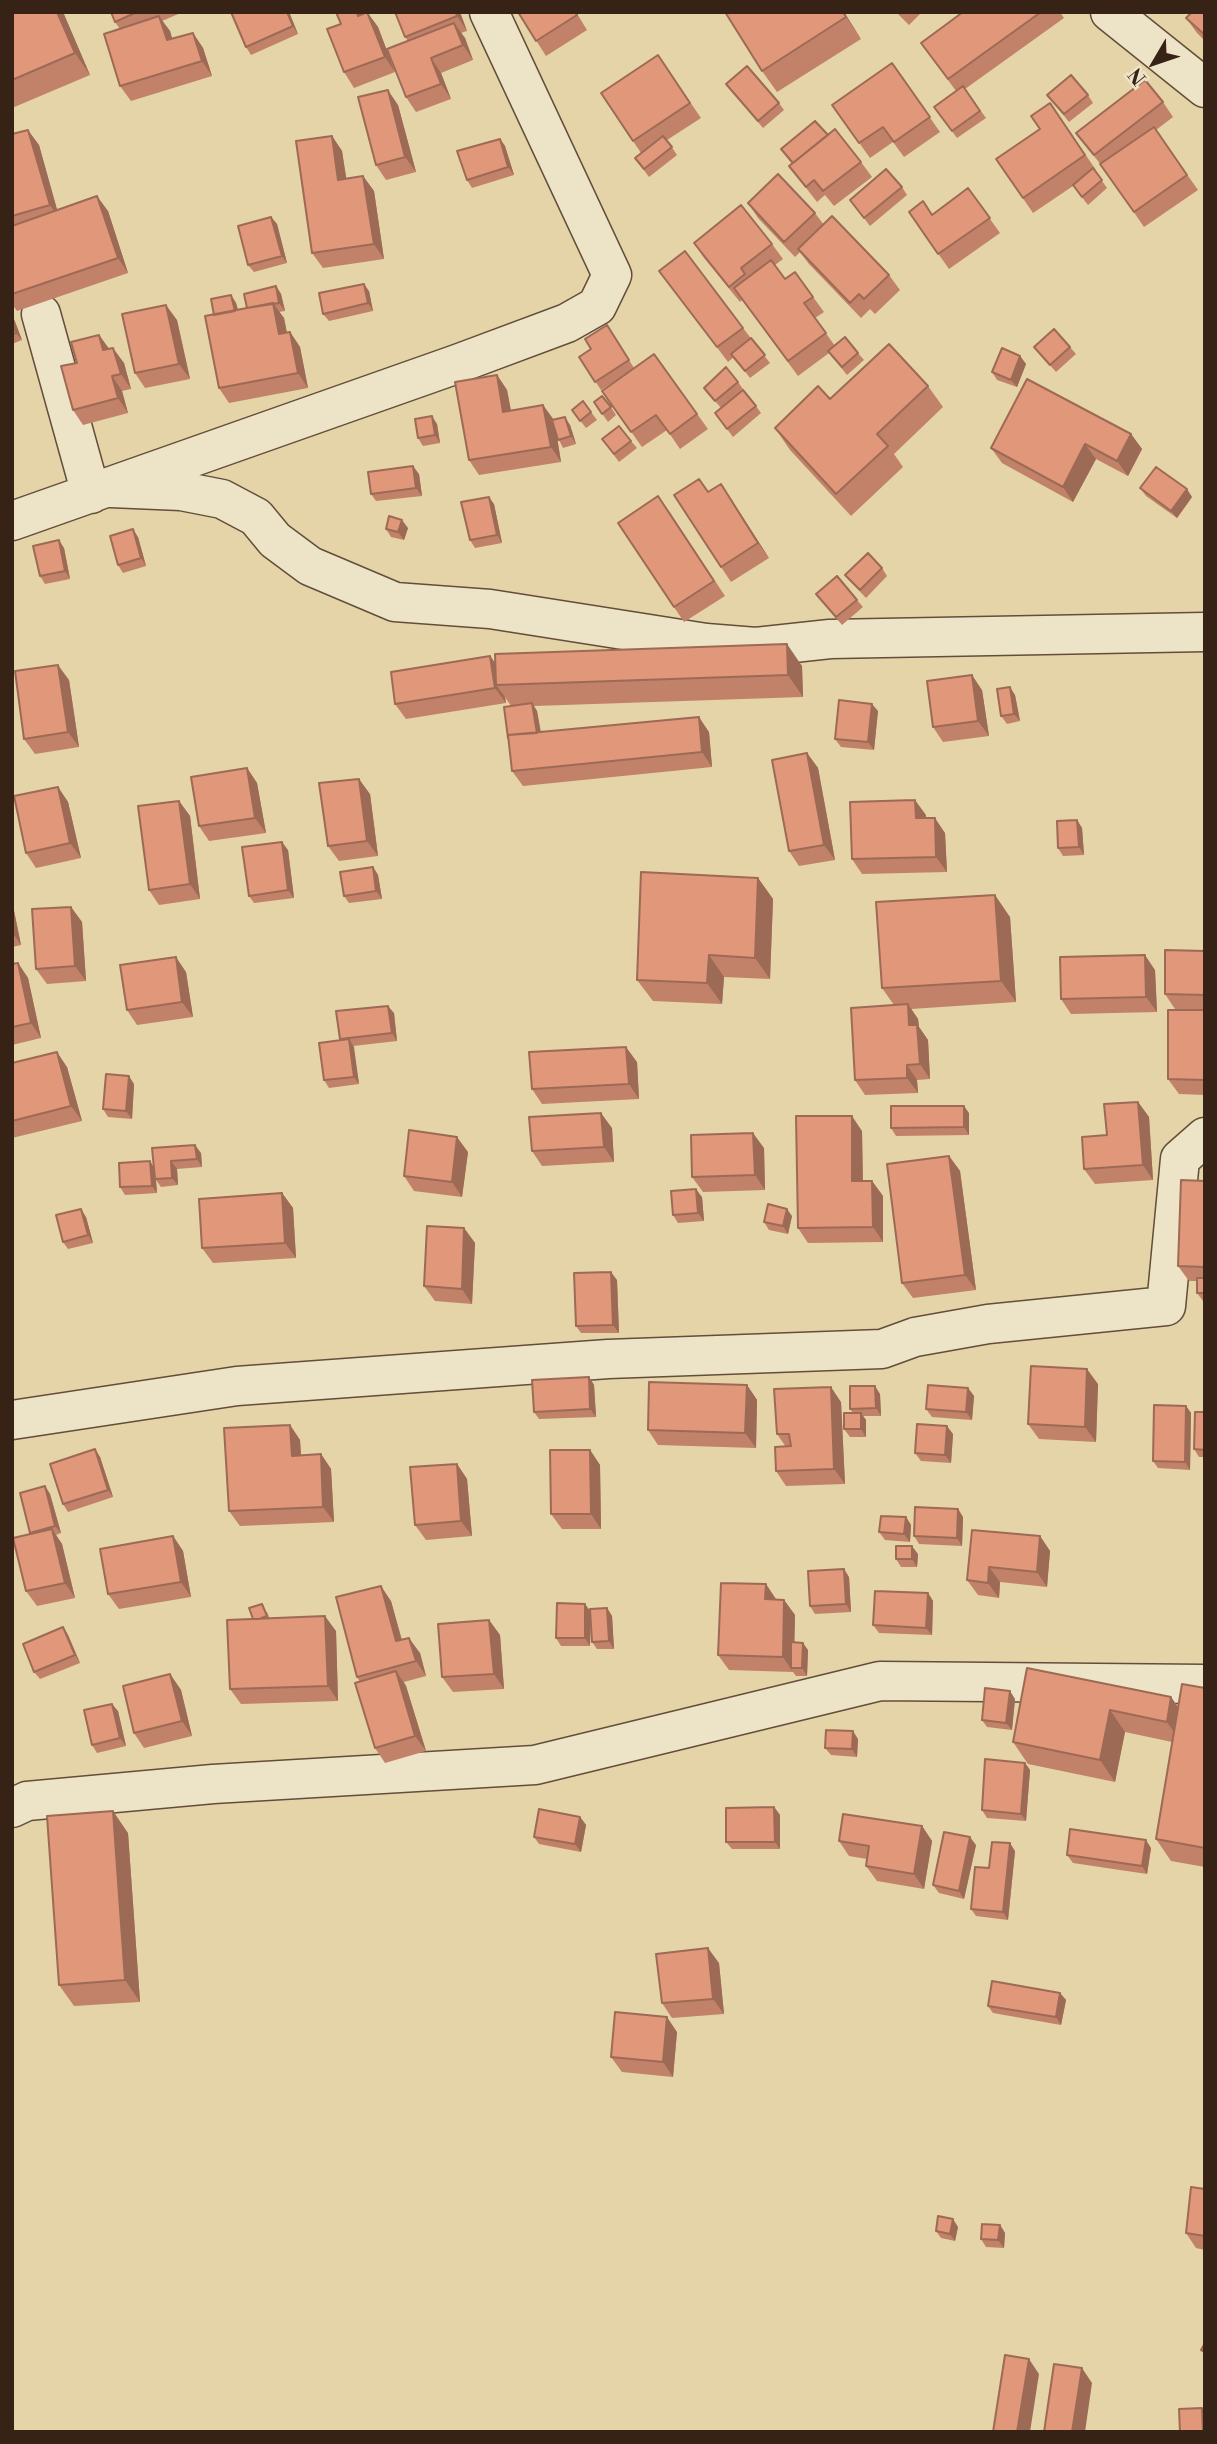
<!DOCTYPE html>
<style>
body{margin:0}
#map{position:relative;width:1217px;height:2444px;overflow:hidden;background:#e4d4a8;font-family:"Libre Bodoni",serif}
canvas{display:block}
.frame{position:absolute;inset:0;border:14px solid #372216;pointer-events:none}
.north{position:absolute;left:1119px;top:28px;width:70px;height:70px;-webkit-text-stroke:5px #ede3c6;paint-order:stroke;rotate:231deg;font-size:19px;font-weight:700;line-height:28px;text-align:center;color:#372216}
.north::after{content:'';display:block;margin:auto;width:24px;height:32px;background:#372216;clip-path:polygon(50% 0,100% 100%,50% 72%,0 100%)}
</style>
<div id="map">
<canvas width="1217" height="2444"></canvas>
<div class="frame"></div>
<div class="north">N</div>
</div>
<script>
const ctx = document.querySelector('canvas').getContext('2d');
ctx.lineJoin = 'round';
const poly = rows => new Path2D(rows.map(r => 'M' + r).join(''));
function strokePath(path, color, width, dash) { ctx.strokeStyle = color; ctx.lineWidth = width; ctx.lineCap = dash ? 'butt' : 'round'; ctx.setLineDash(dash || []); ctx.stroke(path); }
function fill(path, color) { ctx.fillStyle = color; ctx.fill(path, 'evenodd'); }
const minor = poly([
 [1110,12,1205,88],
 [41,314,91,494],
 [111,488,181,491,222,499,256,517,275,540,310,566,395,602,490,609,706,643,756,647,830,639,1205,632],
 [12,521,457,364,567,323,597,306,612,275,489,12],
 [12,1420,237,1386,608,1359,882,1349,915,1337,988,1324,1166,1306,1180,1159,1205,1137],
 [12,1808,27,1801,213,1784,535,1765,880,1681,1205,1684]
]);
strokePath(minor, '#624e3a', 41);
strokePath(minor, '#ede3c6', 38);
fill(poly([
 [12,12,63,12,90,75,12,108],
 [111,12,183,12,162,21,170,31,172,39,193,33,203,48,212,76,131,101,120,86,120,29,115,22],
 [231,12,289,12,298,34,251,55,246,47],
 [336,12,360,12,362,15,367,12,378,27,395,72,354,88,344,72,341,24],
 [460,12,467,31,461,33,465,38,473,60,441,73,451,99,416,112,406,97,408,41,405,37],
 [518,12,576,12,587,30,546,56],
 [844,12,861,39,777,92,762,71],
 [896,12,922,12,909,25],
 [963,12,1060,12,1064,18,965,89,986,118,957,138,934,107,956,91,921,43],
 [1189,12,1205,12,1205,41,1197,33,1186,18,1190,14],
 [658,55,701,118,667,140,677,155,649,177,635,158,641,153,601,93],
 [892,63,940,132,904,157,893,142,870,158,832,105],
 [726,84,779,103,784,110,763,128],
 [1047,95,1088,95,1093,103,1069,122],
 [1163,102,1173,117,1156,130,1198,190,1144,227,1105,170,1076,133],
 [1050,103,1096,170,1095,171,1107,188,1088,205,1073,186,1033,213,996,159,1040,129],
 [398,105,416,172,386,180,376,165],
 [12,134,39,145,57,210,108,211,128,273,17,311,12,304],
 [828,135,861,162,872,177,834,206,825,195,817,202,789,166,792,164,781,149],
 [332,136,342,151,346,179,363,176,374,191,384,259,323,268,312,253],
 [500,139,505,146,514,175,472,188,467,180],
 [902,187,907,195,870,226,850,200],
 [968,188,1000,233,949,269,909,212,932,215],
 [748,203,815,213,824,225,889,275,900,290,875,314,870,309,861,318,809,264,800,252,795,257,758,218],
 [271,217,277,224,287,263,254,272,248,265],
 [694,243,772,244,783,259,775,265,785,279,795,272,824,312,815,318,835,346,858,353,864,360,847,375,829,353,798,376,742,300,740,302,704,258],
 [659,271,743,328,770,363,750,378,734,357,728,362],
 [276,286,281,294,285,311,279,312,284,318,287,333,290,332,300,347,308,388,229,403,219,388,214,315,231,295,236,303,238,310,247,308],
 [369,291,373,311,329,321,323,314],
 [12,314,22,340,12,344],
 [177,320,190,379,145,388,135,373],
 [612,333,634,368,654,354,708,429,680,449,667,430,642,447,602,391,634,369,601,390,579,357],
 [99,335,109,349,124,363,131,389,122,391,128,413,83,425,73,410,77,363],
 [1034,347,1070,347,1076,354,1056,372],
 [1020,356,1026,364,1017,387,997,380,992,372],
 [497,375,507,390,511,411,543,405,553,420,570,425,576,444,563,448,557,436,561,462,479,475,469,460],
 [738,382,743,389,726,404,756,406,761,413,733,437,715,413,721,408,704,388],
 [928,386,943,407,894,454,903,467,851,516,790,450,775,428,830,399],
 [594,402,611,407,616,415,608,422],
 [572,410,591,412,597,420,586,428],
 [437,424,440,443,423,446,418,438],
 [1131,434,1142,449,1128,476,1096,459,1073,502,1002,463,991,448],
 [602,439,631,441,637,448,619,462],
 [419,474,422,496,376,501,371,494],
 [721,484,769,558,731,582,721,567],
 [1140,488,1192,497,1177,518,1146,496],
 [494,504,502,543,475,548,470,540],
 [669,511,725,596,684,622,674,607],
 [408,528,404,540,391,537,386,529],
 [138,537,146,566,123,573,118,565],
 [64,548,70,579,45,584,40,576],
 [882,568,887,576,866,598,851,582,845,575],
 [816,594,857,600,863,607,842,625],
 [490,656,496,664,802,666,803,697,534,706,537,711,541,732,709,732,712,767,523,786,512,771,511,706,505,697,506,703,406,719,395,704],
 [69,680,79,747,35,754,24,739],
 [982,690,989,736,943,742,933,727],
 [1015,695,1020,721,1007,724,1001,716],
 [878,711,874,750,841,747,835,739],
 [807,753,818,768,835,860,799,866,789,851],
 [247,768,257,783,266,833,209,841,199,826],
 [58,787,68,802,81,858,36,868,26,853],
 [370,794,378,856,339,861,328,846],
 [179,801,190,816,200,899,159,905,149,890],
 [926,815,926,818,945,833,947,872,862,874,852,859],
 [1077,820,1082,828,1084,855,1063,856,1058,848],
 [288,850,294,898,254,903,249,896],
 [373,867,378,875,382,899,349,903,344,896],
 [758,878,773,899,770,979,724,977,722,1004,653,1001,637,980],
 [12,901,21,945,12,947],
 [71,907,82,922,86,981,47,984,36,969],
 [1010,917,1016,1002,911,1009,918,1019,919,1027,928,1040,930,1079,917,1080,918,1093,865,1095,855,1080,894,1005,882,988],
 [1205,951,1205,1010,1175,1009,1165,994],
 [18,963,28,978,41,1038,12,1045,12,964],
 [1155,970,1157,1012,1071,1014,1061,999],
 [186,972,193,1017,137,1025,127,1010],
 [1205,1010,1205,1095,1179,1094,1168,1079],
 [394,1013,397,1041,353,1046,359,1084,329,1088,324,1080,341,1040,340,1039],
 [637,1062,639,1099,542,1104,532,1089],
 [12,1063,67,1067,82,1121,12,1138],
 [134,1084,132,1119,108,1117,103,1109],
 [1138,1102,1149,1117,1153,1180,1095,1184,1084,1169,1107,1135],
 [969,1113,969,1135,896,1136,891,1128],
 [612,1128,614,1162,542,1166,532,1151],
 [862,1131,863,1181,872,1181,883,1196,883,1242,808,1243,798,1228],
 [764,1148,765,1190,703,1192,692,1177],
 [468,1152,462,1197,414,1191,404,1176],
 [201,1153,202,1167,177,1169,178,1185,161,1187,156,1180,157,1193,125,1195,120,1187,154,1167],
 [949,1156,960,1171,976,1290,913,1298,902,1283],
 [1205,1181,1205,1301,1203,1301,1197,1293,1197,1281,1189,1281,1178,1266],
 [282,1193,293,1208,296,1258,213,1263,202,1248],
 [702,1197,704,1221,678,1223,673,1215],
 [792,1216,788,1234,769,1230,764,1222],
 [86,1217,93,1243,68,1249,63,1242],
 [464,1228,475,1243,472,1304,435,1301,424,1286],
 [617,1280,619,1333,581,1333,576,1326],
 [589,1377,594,1385,596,1417,539,1419,534,1412],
 [1098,1384,1096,1442,1039,1439,1028,1424],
 [747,1385,757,1400,756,1448,658,1445,648,1430],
 [968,1388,974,1396,972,1420,932,1417,926,1409],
 [880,1394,881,1416,863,1416,866,1420,866,1437,850,1437,844,1429,853,1413,850,1409],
 [841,1402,845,1484,786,1486,776,1471,786,1447,777,1434],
 [1186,1406,1191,1413,1190,1470,1158,1468,1153,1461],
 [1205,1412,1205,1457,1199,1457,1194,1449],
 [290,1425,300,1440,301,1455,321,1454,331,1469,334,1522,240,1526,229,1511],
 [953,1434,951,1463,921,1461,915,1453],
 [95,1449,100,1457,113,1497,68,1512,63,1504],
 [590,1450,600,1465,601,1529,562,1529,551,1514],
 [457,1464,467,1479,472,1536,426,1540,415,1525],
 [45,1486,50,1494,61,1533,56,1535,62,1544,75,1598,37,1606,26,1591,31,1534,30,1533],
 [958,1509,963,1517,962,1546,919,1544,914,1536],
 [906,1517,911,1525,910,1542,885,1540,879,1532],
 [173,1536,183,1551,191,1597,119,1609,108,1594],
 [1040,1536,1050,1551,1047,1587,1000,1582,999,1598,978,1595,967,1580],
 [918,1554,917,1567,901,1567,896,1559],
 [849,1577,851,1612,815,1614,810,1606],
 [928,1593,933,1601,932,1635,879,1633,873,1625],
 [776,1600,784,1600,795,1615,794,1642,808,1650,807,1676,796,1676,793,1672,729,1670,718,1655],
 [391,1601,402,1640,420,1653,426,1676,404,1682,406,1686,426,1751,385,1763,375,1748,360,1682,357,1677],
 [607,1608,612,1616,614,1649,597,1649,592,1642,590,1615,590,1646,561,1646,556,1638,590,1611],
 [267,1612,270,1619,336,1631,338,1701,241,1704,230,1689,253,1619],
 [489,1620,500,1635,504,1689,453,1692,442,1677],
 [63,1627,68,1635,80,1663,40,1679,34,1672],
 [1027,1668,1171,1697,1178,1707,1205,1688,1205,1867,1171,1861,1156,1839,1172,1742,1125,1732,1115,1782,1028,1764,1013,1742],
 [170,1674,181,1690,192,1736,144,1748,134,1733],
 [1015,1699,1012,1730,987,1727,982,1720],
 [118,1711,126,1746,97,1753,92,1745],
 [858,1739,857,1757,831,1755,825,1748],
 [1025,1763,1030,1770,1026,1821,987,1818,982,1810],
 [774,1807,780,1815,780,1849,732,1849,726,1842],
 [580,1817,586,1825,581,1852,539,1844,534,1837],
 [922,1826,932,1841,924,1889,877,1881,866,1866,867,1859,849,1856,839,1841],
 [128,1833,140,2002,74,2006,59,1985],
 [976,1845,964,1899,939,1893,933,1885],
 [1151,1848,1147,1874,1073,1863,1067,1855],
 [1015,1851,1008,1920,976,1916,971,1909,989,1868],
 [719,1963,724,2014,672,2018,662,2003],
 [1060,1993,1066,2000,1061,2025,993,2013,988,2006],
 [677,2032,673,2077,622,2072,611,2057],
 [1205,2189,1205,2250,1196,2248,1186,2233],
 [1000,2225,1005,2233,1004,2248,986,2247,981,2239],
 [958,2227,955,2241,941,2238,936,2231]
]), '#c18269');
fill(poly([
 [57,12,63,12,90,75,75,53],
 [287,12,289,12,298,34,293,26],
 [367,12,378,27,395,72,385,57],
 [456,12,460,12,467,31,457,16],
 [843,12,844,12,861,39],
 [159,16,170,31,177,55,167,40],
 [454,23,465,38,473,60,463,45],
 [193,33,203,48,212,76,202,61],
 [431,58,441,73,451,99,441,84],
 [388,90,398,105,416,172,405,157],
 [28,130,39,145,60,220,50,205],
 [332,136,342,151,349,195,338,180],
 [500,139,505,146,514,175,508,167],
 [363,176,374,191,384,259,374,244],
 [97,196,108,211,128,273,118,258],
 [271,217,277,224,287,263,282,256],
 [364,284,369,291,373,311,368,303],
 [276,286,281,294,285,311,279,303],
 [231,295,236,303,241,321,236,313],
 [273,303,284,318,290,349,279,334],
 [166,305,177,320,190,379,179,364],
 [12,314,22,340,16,333,12,322],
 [290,332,300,347,308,388,298,373],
 [99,335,110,350,103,350],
 [113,348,124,363,131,389,121,374],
 [1020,356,1026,364,1017,387,1011,380],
 [497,375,507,390,514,427,503,412],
 [112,376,122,391,128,413,118,398],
 [543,405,554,420,561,462,551,447],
 [432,416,437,424,440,443,435,435],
 [565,417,570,425,576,444,571,436],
 [1131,434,1142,449,1128,476,1117,461],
 [1085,444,1096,459,1073,502,1063,487],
 [413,466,419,474,422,496,416,488],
 [721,484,731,499,769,558,758,543],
 [1187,489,1192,497,1177,518,1171,511],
 [489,497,494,504,502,543,497,535],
 [402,520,408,528,404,540,398,532],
 [133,529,138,537,146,566,141,558],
 [59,540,64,548,70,579,65,571],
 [787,644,802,666,803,697,788,675],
 [490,656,501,671,496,685,505,697,506,703,495,688],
 [58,665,69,680,79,747,68,732],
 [972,675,982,690,989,736,978,721],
 [1010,687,1015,695,1020,721,1014,714],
 [532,703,537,711,542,741,537,734],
 [872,704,878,711,874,750,868,742],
 [699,717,709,732,712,767,702,752],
 [807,753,818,768,835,860,824,845],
 [247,768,257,783,266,833,255,818],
 [359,779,370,794,378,856,367,841],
 [58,787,68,802,81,858,70,843],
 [915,800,926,815,926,833,916,818],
 [179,801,190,816,200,899,190,884],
 [935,818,945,833,947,872,936,857],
 [1077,820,1082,828,1084,855,1079,847],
 [282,842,288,850,294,898,288,890],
 [373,867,378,875,382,899,376,891],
 [758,878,773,899,770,979,755,958],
 [995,895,1010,917,1016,1002,1001,981],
 [12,901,21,945,12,932],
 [71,907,82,922,86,981,75,966],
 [709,955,724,977,722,1004,707,983],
 [1145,955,1155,970,1157,1012,1146,997],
 [176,957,186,972,193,1017,182,1002],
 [18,963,28,978,41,1038,31,1023],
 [908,1004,918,1019,919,1027,928,1040,930,1079,920,1064,909,1025],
 [388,1006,394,1013,397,1041,392,1033],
 [349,1039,354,1047,359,1084,354,1077],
 [626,1047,637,1062,639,1099,629,1084],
 [57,1052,67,1067,82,1121,71,1106],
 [907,1065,917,1080,918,1093,907,1078],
 [129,1076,134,1084,132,1119,126,1111],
 [1138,1102,1149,1117,1153,1180,1143,1165],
 [964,1106,969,1113,969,1135,964,1127],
 [601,1113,612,1128,614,1162,604,1147],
 [852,1116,862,1131,863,1196,852,1181],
 [753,1133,764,1148,765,1190,755,1175],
 [457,1137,468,1152,462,1197,452,1182],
 [195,1145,201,1153,202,1167,197,1159],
 [949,1156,960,1171,976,1290,965,1275],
 [150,1161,155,1169,157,1193,152,1186],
 [171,1161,177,1169,178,1185,172,1178],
 [872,1181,883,1196,883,1242,873,1227],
 [696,1189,702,1197,704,1221,698,1213],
 [282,1193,293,1208,296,1258,285,1243],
 [81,1209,86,1217,93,1243,88,1235],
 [787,1209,792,1216,788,1234,783,1226],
 [464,1228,475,1243,472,1304,462,1289],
 [611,1272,617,1280,619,1333,613,1325],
 [1087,1369,1098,1384,1096,1442,1085,1427],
 [589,1377,594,1385,596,1417,590,1409],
 [747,1385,757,1400,756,1448,745,1433],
 [875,1386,880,1394,881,1416,876,1408],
 [831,1387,841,1402,845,1484,834,1469],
 [968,1388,974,1396,972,1420,966,1412],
 [1186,1406,1191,1413,1190,1470,1185,1462],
 [861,1413,866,1420,866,1437,861,1429],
 [290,1425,300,1440,302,1471,292,1456],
 [947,1426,953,1434,951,1463,945,1455],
 [95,1449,100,1457,113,1497,108,1490],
 [590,1450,600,1465,601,1529,591,1514],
 [321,1454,331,1469,334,1522,323,1507],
 [457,1464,467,1479,472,1536,461,1521],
 [45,1486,50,1494,61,1533,55,1526],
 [958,1509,963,1517,962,1546,957,1538],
 [906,1517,911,1525,910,1542,904,1534],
 [52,1529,62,1544,75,1598,65,1583],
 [173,1536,183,1551,191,1597,181,1582],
 [1040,1536,1050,1551,1047,1587,1037,1572],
 [912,1546,918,1554,917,1567,912,1559],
 [989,1567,1000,1582,999,1598,988,1583],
 [844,1569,849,1577,851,1612,846,1604],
 [766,1584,776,1599,765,1599],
 [381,1586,391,1601,406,1656,396,1641],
 [928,1593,933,1601,932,1635,926,1628],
 [784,1600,795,1615,794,1668,791,1668,793,1672,783,1657],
 [585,1604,591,1612,590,1646,585,1638],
 [607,1608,612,1616,614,1649,609,1641],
 [325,1616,336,1631,338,1701,328,1686],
 [489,1620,500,1635,504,1689,494,1674],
 [63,1627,68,1635,80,1663,75,1655],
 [409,1638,420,1653,426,1676,416,1661],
 [803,1643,808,1650,807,1676,802,1668],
 [396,1671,406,1686,426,1751,415,1736],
 [170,1674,181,1690,192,1736,182,1721],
 [1010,1691,1015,1699,1012,1730,1006,1723],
 [1171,1697,1186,1719,1182,1744,1167,1722],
 [112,1704,118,1711,126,1746,120,1738],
 [1110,1710,1125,1732,1115,1782,1100,1760],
 [853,1731,858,1739,857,1757,852,1749],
 [1025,1763,1030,1770,1026,1821,1021,1814],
 [774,1807,780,1815,780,1849,775,1842],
 [113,1811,128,1833,140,2002,125,1980],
 [580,1817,586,1825,581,1852,575,1844],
 [922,1826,932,1841,924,1889,914,1874],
 [970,1837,976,1845,964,1899,959,1891],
 [1146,1840,1151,1848,1147,1874,1142,1866],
 [1010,1843,1015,1851,1008,1920,1003,1912],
 [708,1948,719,1963,724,2014,713,1999],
 [1060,1993,1066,2000,1061,2025,1056,2017],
 [667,2017,677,2032,673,2077,663,2062],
 [953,2219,958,2227,955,2241,950,2234],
 [1000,2225,1005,2233,1004,2248,998,2240],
 [1029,2359,1039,2374,1030,2432,1017,2432],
 [1082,2368,1092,2383,1085,2432,1072,2432],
 [1202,2408,1205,2413,1205,2432,1203,2432]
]), '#9d6a55');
const building = poly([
 [12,12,57,12,75,53,12,80,12,12],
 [111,12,137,12,115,22,111,12],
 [231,12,287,12,293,26,246,47,231,12],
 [336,12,357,12,358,16,367,12,385,57,344,72,327,29,341,24,336,12],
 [395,12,456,12,457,16,405,37,395,12],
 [518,12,575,12,577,15,536,41,518,12],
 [725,12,843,12,846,17,762,71,725,12],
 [963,12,1041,12,948,79,921,43,963,12],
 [1192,12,1205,12,1205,35,1186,18,1192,12],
 [159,16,167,40,193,33,202,61,120,86,104,34,159,16],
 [454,23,463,45,431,58,441,84,406,97,387,49,454,23],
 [658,55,690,103,633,141,601,93,658,55],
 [892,63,930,117,894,142,883,127,859,143,832,105,892,63],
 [747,66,779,103,758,121,726,84,747,66],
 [1071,75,1088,95,1064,114,1047,95,1071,75],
 [1145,80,1163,102,1094,155,1076,133,1145,80],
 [963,86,980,111,952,131,934,107,963,86],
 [388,90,405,157,376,165,358,97,388,90],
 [1050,103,1085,155,1023,198,996,159,1040,129,1031,116,1050,103],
 [815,121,828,135,793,163,781,149,815,121],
 [1154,127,1187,175,1134,212,1100,164,1154,127],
 [835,129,861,162,823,191,814,180,806,187,789,166,835,129],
 [28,130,50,205,12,216,12,134,28,130],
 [332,136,338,180,363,176,374,244,312,253,296,141,332,136],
 [663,136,672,147,644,169,635,158,663,136],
 [500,139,508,167,467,180,457,151,500,139],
 [1093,168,1102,180,1082,197,1073,185,1093,168],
 [886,169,902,187,864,218,850,200,886,169],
 [778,174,815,213,784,242,748,203,778,174],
 [968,188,990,218,938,254,909,212,923,201,932,215,968,188],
 [97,196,118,258,12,294,12,226,97,196],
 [741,205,772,244,741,268,745,274,729,287,694,243,741,205],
 [832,216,889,275,864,299,859,294,850,303,798,249,832,216],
 [271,217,282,256,248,265,238,226,271,217],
 [685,251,743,328,717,347,659,271,685,251],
 [771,260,785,279,795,272,813,297,804,303,826,333,788,361,734,288,771,260],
 [364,284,368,303,323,314,319,293,364,284],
 [276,286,279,303,247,308,244,294,276,286],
 [231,295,235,311,214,315,211,299,231,295],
 [273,303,279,334,290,332,298,373,219,388,205,316,273,303],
 [166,305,179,364,135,373,122,314,166,305],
 [12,322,16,333,12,334,12,322],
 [607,325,629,360,595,382,579,357,591,349,585,339,607,325],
 [1054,329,1070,347,1050,365,1034,347,1054,329],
 [99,335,103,350,113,348,121,374,112,376,118,398,73,410,61,366,77,363,71,342,99,335],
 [845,337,858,353,842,367,828,351,845,337],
 [751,338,765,355,745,371,731,354,751,338],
 [889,344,928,386,877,434,888,446,836,494,775,428,818,386,830,399,889,344],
 [1002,348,1020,356,1011,380,992,372,1002,348],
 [654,354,697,414,670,434,656,415,631,432,602,391,654,354],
 [726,367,738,382,715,401,704,388,726,367],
 [497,375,503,412,543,405,551,447,469,460,455,382,497,375],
 [1027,379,1131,434,1117,461,1085,444,1063,487,991,448,1027,379],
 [743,390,756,406,727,429,715,413,743,390],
 [602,396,611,407,602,414,594,402,602,396],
 [583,401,591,412,580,421,572,410,583,401],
 [432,416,435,435,418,438,415,419,432,416],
 [565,417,571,436,558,440,552,420,565,417],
 [619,426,631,441,614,454,602,439,619,426],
 [413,466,416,488,371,494,368,472,413,466],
 [1156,467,1187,489,1171,511,1140,488,1156,467],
 [699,479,708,492,721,484,758,543,721,567,674,495,699,479],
 [658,496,714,581,674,607,618,523,658,496],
 [489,497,497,535,470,540,461,502,489,497],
 [389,516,402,520,398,532,386,529,389,516],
 [133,529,141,558,118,565,110,536,133,529],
 [59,540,65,571,40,576,33,546,59,540],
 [868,553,882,568,860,590,845,575,868,553],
 [837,576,857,600,836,617,816,594,837,576],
 [787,644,788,675,496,685,495,654,787,644],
 [490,656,495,688,395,704,391,672,490,656],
 [58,665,68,732,24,739,15,671,58,665],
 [972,675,978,721,933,727,927,681,972,675],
 [1010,687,1014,714,1001,716,997,689,1010,687],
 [839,700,872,704,868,742,835,739,839,700],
 [532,703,537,733,508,735,508,738,504,707,532,703],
 [699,717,702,752,512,771,508,735,699,717],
 [807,753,824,845,789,851,772,760,807,753],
 [247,768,255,818,199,826,191,777,247,768],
 [359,779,367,841,328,846,319,783,359,779],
 [58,787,70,843,26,853,14,796,58,787],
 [915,800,916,818,935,818,936,857,852,859,850,802,915,800],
 [179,801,190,884,149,890,138,806,179,801],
 [1077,820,1079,847,1058,848,1057,821,1077,820],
 [282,842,288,890,249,896,242,847,282,842],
 [373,867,376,891,344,896,340,872,373,867],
 [641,872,758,878,755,958,709,955,707,983,637,980,641,872],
 [995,895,1001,981,882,988,876,902,995,895],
 [71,907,75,966,36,969,32,909,71,907],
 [1165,950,1205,951,1205,995,1165,994,1165,950],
 [1145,955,1146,997,1061,999,1060,957,1145,955],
 [176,957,182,1002,127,1010,120,965,176,957],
 [18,963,31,1023,12,1027,12,964,18,963],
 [908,1004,909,1025,917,1025,920,1064,907,1065,907,1078,855,1080,851,1008,908,1004],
 [388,1006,392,1033,340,1039,336,1011,388,1006],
 [1168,1010,1205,1010,1205,1080,1168,1079,1168,1010],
 [349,1039,354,1077,324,1080,319,1043,349,1039],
 [626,1047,629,1084,532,1089,529,1052,626,1047],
 [57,1052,71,1106,12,1121,12,1063,57,1052],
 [106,1074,129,1076,126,1111,103,1109,106,1074],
 [1138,1102,1143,1165,1084,1169,1082,1137,1107,1135,1104,1104,1138,1102],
 [891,1106,964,1106,964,1127,891,1128,891,1106],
 [601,1113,604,1147,532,1151,529,1117,601,1113],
 [796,1116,852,1116,852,1181,872,1181,873,1227,798,1228,796,1116],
 [409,1130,457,1137,452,1182,404,1176,409,1130],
 [753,1133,755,1175,692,1177,691,1135,753,1133],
 [195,1145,197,1159,171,1161,172,1178,155,1179,152,1148,195,1145],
 [949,1156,965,1275,902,1283,887,1164,949,1156],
 [150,1161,152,1186,120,1187,119,1163,150,1161],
 [1181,1180,1205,1181,1205,1267,1178,1266,1181,1180],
 [696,1189,698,1213,673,1215,671,1191,696,1189],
 [282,1193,285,1243,202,1248,199,1199,282,1193],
 [768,1204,787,1209,783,1226,764,1222,768,1204],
 [81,1209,88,1235,63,1242,56,1215,81,1209],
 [427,1226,464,1228,462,1289,424,1286,427,1226],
 [611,1272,613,1325,576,1326,574,1273,611,1272],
 [1197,1278,1205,1278,1205,1293,1197,1293,1197,1278],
 [1031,1366,1087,1369,1085,1427,1028,1424,1031,1366],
 [589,1377,590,1409,534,1412,532,1380,589,1377],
 [649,1382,747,1385,745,1433,648,1430,649,1382],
 [928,1385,968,1388,966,1412,926,1409,928,1385],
 [850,1386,875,1386,876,1408,850,1409,850,1386],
 [831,1387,834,1469,776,1471,775,1447,791,1446,789,1434,777,1434,774,1389,831,1387],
 [1154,1405,1186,1406,1185,1462,1153,1461,1154,1405],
 [1195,1412,1205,1412,1205,1450,1194,1449,1195,1412],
 [844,1413,861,1413,861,1429,844,1429,844,1413],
 [917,1424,947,1426,945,1455,915,1453,917,1424],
 [290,1425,292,1456,321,1454,323,1507,229,1511,224,1428,290,1425],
 [95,1449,108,1490,63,1504,50,1464,95,1449],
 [550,1450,590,1450,591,1514,551,1514,550,1450],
 [457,1464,461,1521,415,1525,410,1467,457,1464],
 [45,1486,55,1526,30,1533,20,1493,45,1486],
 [915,1507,958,1509,957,1538,914,1536,915,1507],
 [881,1516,906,1517,904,1534,879,1532,881,1516],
 [52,1529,65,1583,26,1591,13,1538,52,1529],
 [972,1530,1040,1536,1037,1572,989,1567,988,1583,967,1580,972,1530],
 [173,1536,181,1582,108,1594,100,1549,173,1536],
 [896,1546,912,1546,912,1559,896,1559,896,1546],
 [844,1569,846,1604,810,1606,808,1571,844,1569],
 [721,1583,766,1584,765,1599,784,1600,783,1657,718,1655,721,1583],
 [381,1586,396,1641,409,1638,416,1661,357,1677,336,1597,381,1586],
 [875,1591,928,1593,926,1628,873,1625,875,1591],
 [557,1603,585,1604,585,1638,556,1638,557,1603],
 [262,1604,267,1616,259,1619,253,1619,249,1608,262,1604],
 [607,1608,609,1641,592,1642,590,1609,607,1608],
 [325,1616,328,1686,230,1689,227,1620,325,1616],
 [489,1620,494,1674,442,1677,438,1624,489,1620],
 [63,1627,75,1655,34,1672,23,1644,63,1627],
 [791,1642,803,1643,802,1668,791,1668,791,1642],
 [1027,1668,1171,1697,1167,1722,1110,1710,1100,1760,1013,1742,1027,1668],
 [396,1671,415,1736,375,1748,355,1683,396,1671],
 [170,1674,182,1721,134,1733,123,1686,170,1674],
 [1182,1684,1205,1688,1205,1848,1156,1839,1182,1684],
 [985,1688,1010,1691,1006,1723,982,1720,985,1688],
 [112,1704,120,1738,92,1745,84,1710,112,1704],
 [826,1730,853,1731,852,1749,825,1748,826,1730],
 [985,1759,1025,1763,1021,1814,982,1810,985,1759],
 [774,1807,775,1842,726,1842,726,1808,774,1807],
 [539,1809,580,1817,575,1844,534,1837,539,1809],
 [113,1811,125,1980,59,1985,47,1816,113,1811],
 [843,1814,922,1826,914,1874,866,1866,869,1846,839,1841,843,1814],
 [1070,1829,1146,1840,1142,1866,1067,1855,1070,1829],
 [944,1832,970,1837,959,1891,933,1885,944,1832],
 [992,1842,1010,1843,1003,1912,971,1909,975,1867,989,1868,992,1842],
 [708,1948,713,1999,662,2003,656,1954,708,1948],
 [992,1981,1060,1993,1056,2017,988,2006,992,1981],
 [615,2012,667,2017,663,2062,611,2057,615,2012],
 [1191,2187,1205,2189,1205,2236,1186,2233,1191,2187],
 [938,2216,953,2219,950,2234,936,2231,938,2216],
 [982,2224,1000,2225,998,2240,981,2239,982,2224],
 [1205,2343,1205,2352,1201,2350,1205,2343],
 [1005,2355,1029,2359,1017,2432,993,2432,1005,2355],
 [1054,2364,1082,2368,1072,2432,1044,2432,1054,2364],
 [1202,2408,1203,2432,1180,2432,1179,2409,1202,2408]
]);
fill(building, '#e0977a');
strokePath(building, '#9d6a55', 2);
</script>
